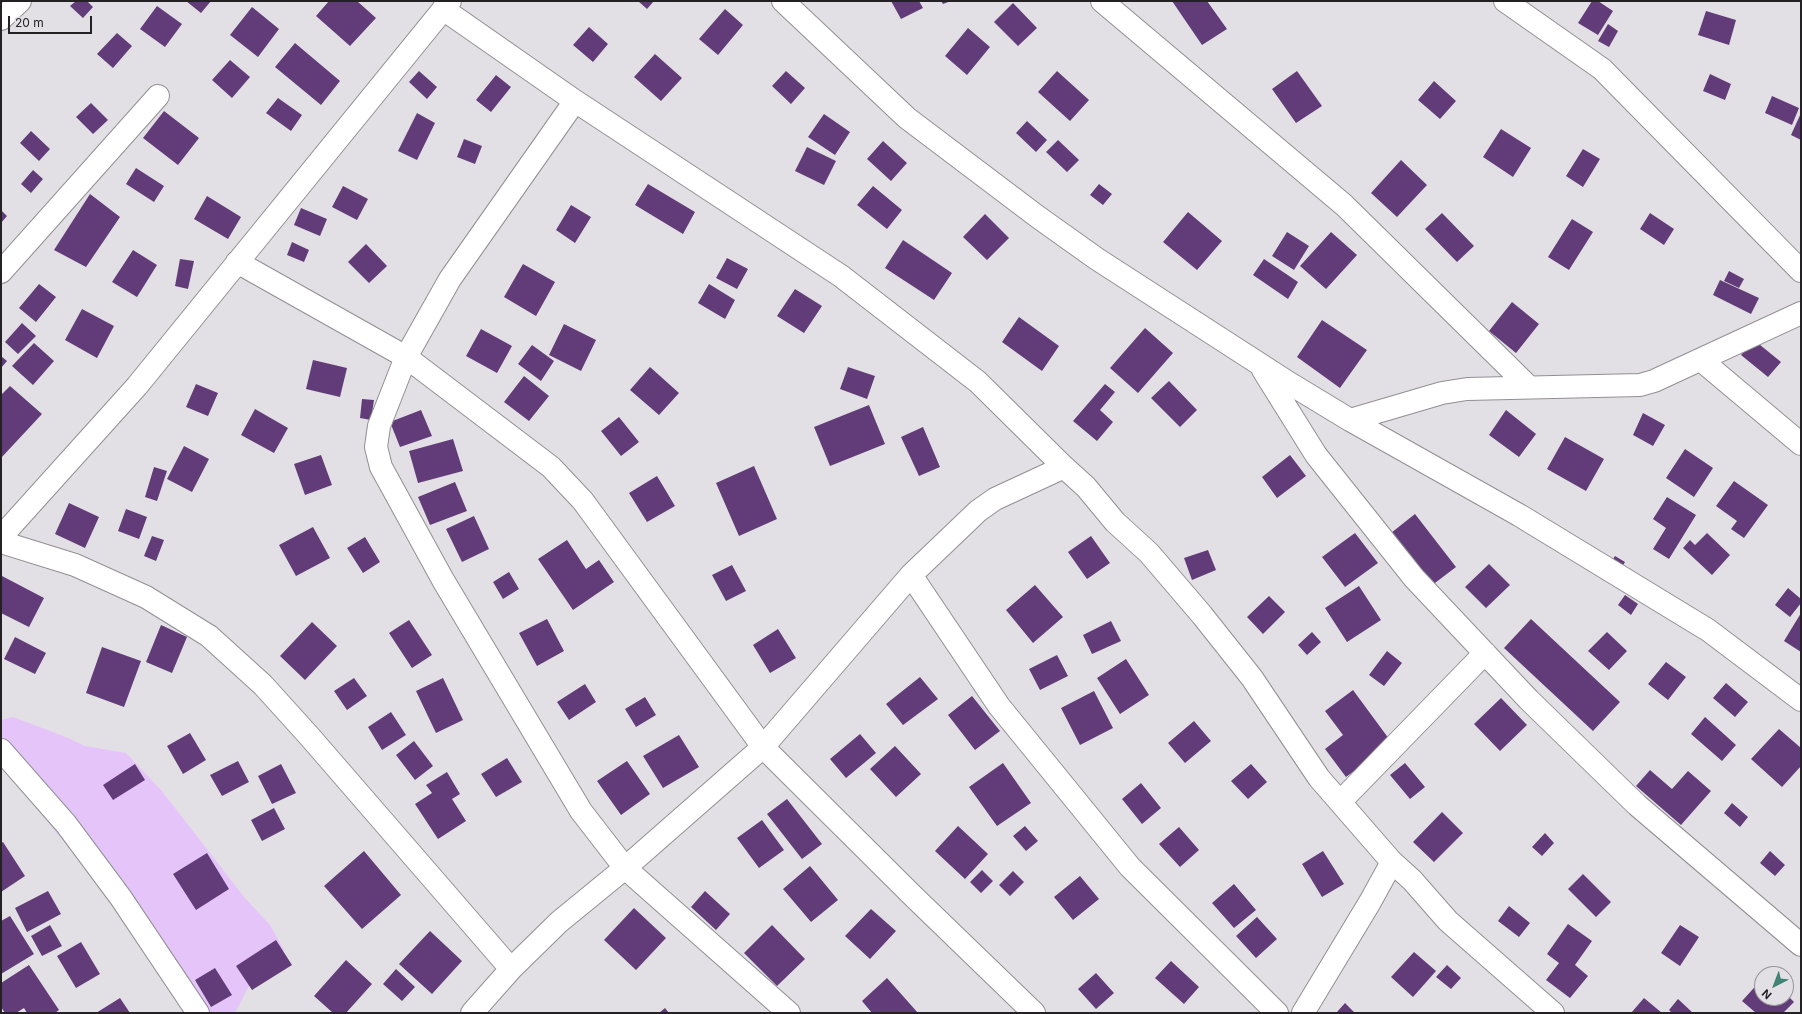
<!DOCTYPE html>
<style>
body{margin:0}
#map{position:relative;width:1802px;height:1014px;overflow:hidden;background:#e3e0e5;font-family:Inter,sans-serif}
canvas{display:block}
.frame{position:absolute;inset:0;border:2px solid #232123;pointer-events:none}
.north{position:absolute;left:1754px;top:966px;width:40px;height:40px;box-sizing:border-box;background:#e3e0e5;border:1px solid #969497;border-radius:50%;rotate:222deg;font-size:11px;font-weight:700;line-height:16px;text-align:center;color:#232123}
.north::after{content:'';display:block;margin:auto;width:14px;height:18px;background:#408274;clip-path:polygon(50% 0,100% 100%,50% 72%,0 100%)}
.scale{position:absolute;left:8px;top:16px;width:84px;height:18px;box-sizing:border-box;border:2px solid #232123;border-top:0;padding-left:5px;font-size:12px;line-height:14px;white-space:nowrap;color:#232123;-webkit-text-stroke:3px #e3e0e5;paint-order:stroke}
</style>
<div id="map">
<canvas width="1802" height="1014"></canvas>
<div class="frame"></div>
<div class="north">N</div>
<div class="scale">20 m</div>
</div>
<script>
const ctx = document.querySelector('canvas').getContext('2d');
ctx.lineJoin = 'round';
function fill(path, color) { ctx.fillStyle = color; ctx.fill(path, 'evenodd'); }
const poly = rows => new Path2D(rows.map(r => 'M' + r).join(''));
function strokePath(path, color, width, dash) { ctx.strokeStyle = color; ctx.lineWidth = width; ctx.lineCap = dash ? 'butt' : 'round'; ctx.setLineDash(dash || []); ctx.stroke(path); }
fill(poly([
 [13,717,66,737,85,746,126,753,161,790,244,897,270,925,284,950,249,986,235,1013,192,1013,136,934,70,849,1,765,1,720]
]), '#e4c4f9');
fill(poly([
 [76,1,87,1,93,7,83,18,70,6],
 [186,1,211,1,201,13],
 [329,1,357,1,376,18,350,46,316,16],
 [638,1,654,1,647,9],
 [891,1,919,1,923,8,901,19],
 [941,1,951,1,943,4],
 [1172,1,1207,1,1227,29,1202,45],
 [1592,1,1598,1,1613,11,1598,35,1578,23],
 [1013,3,1037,28,1018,46,994,22],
 [157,6,182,24,165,47,140,29],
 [252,7,279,29,258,57,230,35],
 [725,9,743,25,718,55,699,39],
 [1706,11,1736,20,1729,45,1698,35],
 [1608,24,1618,31,1609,47,1598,41],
 [589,27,608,44,593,62,573,45],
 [968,28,990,47,967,75,945,56],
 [117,33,132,46,113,68,97,54],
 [295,43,340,81,321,105,275,67],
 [655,54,682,78,661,101,634,77],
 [230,60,250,77,232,98,212,80],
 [419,71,437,87,427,99,409,82],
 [786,71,805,88,791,104,772,86],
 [1057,71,1089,100,1070,121,1038,92],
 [1297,71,1322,106,1296,123,1272,89],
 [1710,74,1731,84,1725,100,1703,91],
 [496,75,511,87,491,112,476,100],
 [1434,81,1456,101,1440,119,1418,100],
 [1772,96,1799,108,1792,125,1765,113],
 [278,98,302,115,291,131,266,113],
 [91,103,108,120,93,134,76,117],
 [164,111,199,138,178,165,143,138],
 [417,113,435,123,417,160,398,151],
 [1801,113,1801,140,1791,135],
 [824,114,850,132,835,155,808,137],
 [1027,121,1047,140,1036,152,1016,133],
 [1501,129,1531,148,1513,177,1483,157],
 [31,131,50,149,39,161,20,143],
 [464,139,482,146,475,164,457,157],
 [1058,140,1079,160,1067,172,1046,152],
 [883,141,907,163,891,181,867,159],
 [807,147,836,161,824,185,795,171],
 [1583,149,1600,159,1583,187,1566,176],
 [1401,160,1427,185,1397,217,1371,193],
 [136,168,164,186,154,202,126,184],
 [33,170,43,179,31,193,21,184],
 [648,184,695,212,683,234,635,205],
 [1099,184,1112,194,1103,205,1090,195],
 [343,186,368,199,357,220,332,207],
 [873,186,902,210,887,229,857,205],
 [90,194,120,217,86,267,54,250],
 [207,196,241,217,228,239,194,219],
 [571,205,591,217,575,243,556,230],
 [301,208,327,219,320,236,294,225],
 [1,210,7,216,1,223],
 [1188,212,1222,241,1197,270,1163,242],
 [1442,213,1474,246,1457,262,1425,229],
 [1650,213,1674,229,1664,245,1640,229],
 [985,214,1009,238,987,260,963,237],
 [1572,219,1593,232,1569,270,1548,257],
 [1287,232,1309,246,1294,270,1272,256],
 [1331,232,1357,255,1326,289,1300,266],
 [903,240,952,273,934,300,885,268],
 [292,242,309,250,304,262,287,255],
 [366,244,387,266,369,283,348,262],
 [133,250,157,265,137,297,112,282],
 [727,258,748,269,737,289,716,278],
 [180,259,194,261,188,289,175,286],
 [1264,259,1298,282,1288,299,1253,275],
 [523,264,555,282,536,316,504,297],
 [1729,271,1744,279,1739,288,1724,281],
 [1720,280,1759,298,1751,314,1713,295],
 [39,284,56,297,36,322,19,308],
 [709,284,735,300,725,319,698,303],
 [795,289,822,306,804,333,777,316],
 [1512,302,1539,324,1516,353,1489,331],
 [82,309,114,326,97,358,65,340],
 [1019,317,1059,346,1042,371,1002,342],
 [1322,320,1367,350,1340,388,1297,357],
 [22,323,36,336,18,354,5,342],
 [564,324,596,340,581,371,549,355],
 [1145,328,1173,353,1138,393,1110,368],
 [481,329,512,346,497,373,466,356],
 [1754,340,1781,362,1768,377,1741,355],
 [34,343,54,361,33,385,12,366],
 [532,345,554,361,541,381,518,364],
 [1,356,7,361,1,368],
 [313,360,347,368,340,397,306,389],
 [650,367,679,393,659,415,630,390],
 [848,367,875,376,867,399,840,389],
 [524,376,549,396,529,421,504,402],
 [1169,381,1197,410,1180,427,1151,398],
 [196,384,218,393,208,416,186,407],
 [1105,384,1115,392,1100,410,1113,422,1097,441,1073,421],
 [10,386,42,414,1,458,1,395],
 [362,399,374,400,371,420,360,418],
 [869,405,885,444,830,466,814,427],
 [255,409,288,428,274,453,241,435],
 [421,410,432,436,400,447,390,422],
 [1506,410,1536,434,1519,457,1489,435],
 [1643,413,1665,425,1653,446,1633,435],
 [619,417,639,442,621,456,601,431],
 [923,427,940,467,919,476,901,437],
 [1565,437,1604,459,1586,491,1547,469],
 [453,439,463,471,418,483,409,451],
 [184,446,209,459,192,492,167,479],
 [1685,449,1713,468,1694,497,1666,478],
 [321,455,332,485,305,495,294,464],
 [1290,455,1306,476,1277,498,1262,477],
 [754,466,777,519,739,536,716,483],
 [154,467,167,471,157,501,145,497],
 [657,476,675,506,647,522,629,493],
 [1734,481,1768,505,1744,538,1731,529,1737,521,1716,506],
 [455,482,467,511,430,525,418,497],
 [1667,497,1696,515,1669,559,1653,549,1666,528,1653,519],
 [69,503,99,517,85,548,55,534],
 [126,509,147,517,139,539,118,531],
 [1415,514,1456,567,1431,586,1391,533],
 [474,516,489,549,462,562,446,529],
 [313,527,330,558,296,576,279,545],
 [1355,533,1378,563,1345,587,1322,557],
 [1707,533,1730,555,1712,575,1683,548,1690,540,1695,545],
 [152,536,164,540,156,561,144,556],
 [1091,536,1110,563,1087,579,1068,552],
 [365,537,380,562,363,573,347,548],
 [567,540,586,569,599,560,614,582,573,610,538,559],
 [1208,550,1216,570,1192,580,1184,558],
 [1615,556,1625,562,1620,570,1610,564],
 [1489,564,1510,585,1486,608,1465,587],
 [732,565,746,591,726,601,712,575],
 [509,572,519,589,503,599,493,582],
 [2,576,44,598,29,627,1,613],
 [1035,585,1063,617,1033,643,1006,610],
 [1359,586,1381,620,1347,642,1325,608],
 [1788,588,1801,599,1801,603,1790,617,1775,605],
 [1625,595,1638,604,1631,615,1618,605],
 [1269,596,1285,612,1263,634,1247,617],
 [1801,613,1801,652,1784,641],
 [547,619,564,651,537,666,519,633],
 [1531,619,1620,702,1593,731,1504,648],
 [409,620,432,655,412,668,389,633],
 [1111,621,1121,641,1092,654,1083,635],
 [312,622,337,646,305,680,280,656],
 [161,625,187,637,172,673,146,662],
 [778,629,796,658,770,673,753,645],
 [1312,632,1321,642,1307,655,1298,645],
 [1607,632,1627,651,1609,670,1588,651],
 [15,637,46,653,35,674,4,659],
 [102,647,141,661,124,707,86,693],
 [1387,651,1402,663,1384,686,1369,675],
 [1057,655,1068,676,1040,690,1029,669],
 [1126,659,1149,695,1120,714,1097,678],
 [1666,662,1686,677,1668,700,1648,684],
 [920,677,938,699,903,725,886,704],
 [354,678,367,696,347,710,334,691],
 [443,678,463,720,436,733,416,691],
 [1726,683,1748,702,1735,717,1713,698],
 [585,684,596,702,569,720,557,702],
 [1353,690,1392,743,1346,777,1325,749,1343,735,1325,711],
 [1094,691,1113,728,1080,745,1061,708],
 [972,696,1000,731,975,750,948,715],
 [645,697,656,715,636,727,625,709],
 [1501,698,1527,725,1500,751,1474,724],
 [391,712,406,735,382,750,368,727],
 [1705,717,1736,745,1722,761,1691,734],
 [1194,721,1211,741,1185,763,1168,743],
 [1779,729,1801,748,1801,766,1782,787,1751,759],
 [190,733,206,760,183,774,167,746],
 [860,734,876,753,846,778,830,759],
 [679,735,699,767,663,788,643,756],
 [414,741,433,766,415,780,396,755],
 [895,746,921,774,896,797,870,769],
 [507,758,522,782,496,797,481,774],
 [238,761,249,782,222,796,210,775],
 [627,761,650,794,621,815,597,781],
 [1003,763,1031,803,997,826,969,787],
 [1405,763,1425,787,1410,799,1390,775],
 [135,764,145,780,113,800,103,785],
 [281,764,296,793,272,804,258,776],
 [1251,764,1267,782,1248,799,1231,781],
 [1650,770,1672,789,1688,771,1711,791,1681,825,1636,786],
 [447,772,460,794,452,799,466,821,438,839,415,804,432,793,426,785],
 [1141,783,1161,808,1142,824,1122,799],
 [787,799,822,844,802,859,767,814],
 [1732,803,1748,817,1740,827,1724,813],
 [274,808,285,829,262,841,251,820],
 [1442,812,1463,833,1434,862,1413,842],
 [762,820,784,850,759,868,737,838],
 [958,826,988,854,965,879,935,851],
 [1025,826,1038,841,1026,851,1013,836],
 [1179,827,1199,850,1180,867,1159,844],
 [1545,833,1554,843,1542,856,1532,847],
 [3,842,25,876,1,892,1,843],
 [364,851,401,895,362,929,324,886],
 [1323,851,1344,884,1322,897,1302,864],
 [1770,851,1785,865,1775,876,1760,863],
 [207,853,229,889,196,910,173,874],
 [810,866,838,900,811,922,783,889],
 [982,870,993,881,981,893,970,882],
 [1013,871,1024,882,1010,896,999,885],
 [1583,874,1611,902,1596,917,1568,889],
 [1080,876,1099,899,1073,920,1054,897],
 [1234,884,1256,910,1234,928,1212,903],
 [48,891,61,914,27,932,15,908],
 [705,891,730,914,716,930,691,907],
 [1509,906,1530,923,1519,937,1498,921],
 [634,908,666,938,636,970,604,940],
 [871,909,896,931,870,959,845,936],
 [10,916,34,954,1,974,1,921],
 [1257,917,1277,939,1256,958,1236,936],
 [1568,924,1592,941,1575,965,1588,976,1570,998,1546,980,1559,963,1547,954],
 [50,925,62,946,42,956,31,936],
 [772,925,805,959,777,986,744,953],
 [1680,925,1699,937,1680,966,1661,953],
 [430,931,462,961,432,994,399,964],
 [276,940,292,965,252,990,236,966],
 [81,942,100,974,76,988,57,956],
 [1414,952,1436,971,1413,997,1391,977],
 [346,960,372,984,346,1013,333,1013,314,996],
 [1171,961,1199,987,1184,1004,1155,978],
 [29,965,59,1010,55,1013,27,1013,24,1008,16,1013,5,1013,1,1007,1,983],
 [1447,965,1461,978,1451,989,1436,977],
 [215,968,232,995,211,1007,195,980],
 [396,969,415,987,402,1001,383,984],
 [1096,973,1114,993,1096,1009,1078,989],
 [887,978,918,1013,872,1013,862,1001],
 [1762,979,1762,998,1786,998,1786,994,1794,1002,1783,1013,1756,1013,1742,1001],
 [120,998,130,1013,96,1013],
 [1644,998,1662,1013,1631,1013],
 [1678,999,1693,1013,1672,1013,1669,1010],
 [1345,1003,1355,1013,1337,1012],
 [665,1008,669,1013,659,1013]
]), '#623c78');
const minor = poly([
 [783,1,907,118,1038,217,1097,259,1289,383,1350,420,1519,515,1708,630,1801,700],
 [1102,1,1344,205,1529,387],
 [1505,1,1602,69,1801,271],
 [443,9,575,101,841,276,978,382,1064,467],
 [1,19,20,1],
 [575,101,450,279,406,357,379,426,376,447,381,467,443,580,581,811,625,868,789,1013],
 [237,262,406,357,551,467,583,501,763,747,914,897,1034,1013],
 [1,272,158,96],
 [1701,360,1801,444],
 [1263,370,1316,455,1414,578,1529,700,1637,805,1801,945],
 [1350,420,1442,393,1467,389,1640,385,1654,381,1801,313],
 [1,537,137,386,450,1],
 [1,542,75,565,146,597,209,636,263,685,310,737,511,969],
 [911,575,999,706,1130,867,1277,1013],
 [1,750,66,824,121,898,198,1013],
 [1341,801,1485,653],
 [472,1013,511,969,559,922,625,868,763,747,911,575,978,511,995,499,1064,467,1086,487,1115,522,1149,553,1202,615,1252,678,1319,778,1392,862,1412,880,1448,921,1553,1013],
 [1303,1013,1370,902,1392,862]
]);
strokePath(minor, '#928f94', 24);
strokePath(minor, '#fff', 22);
</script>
